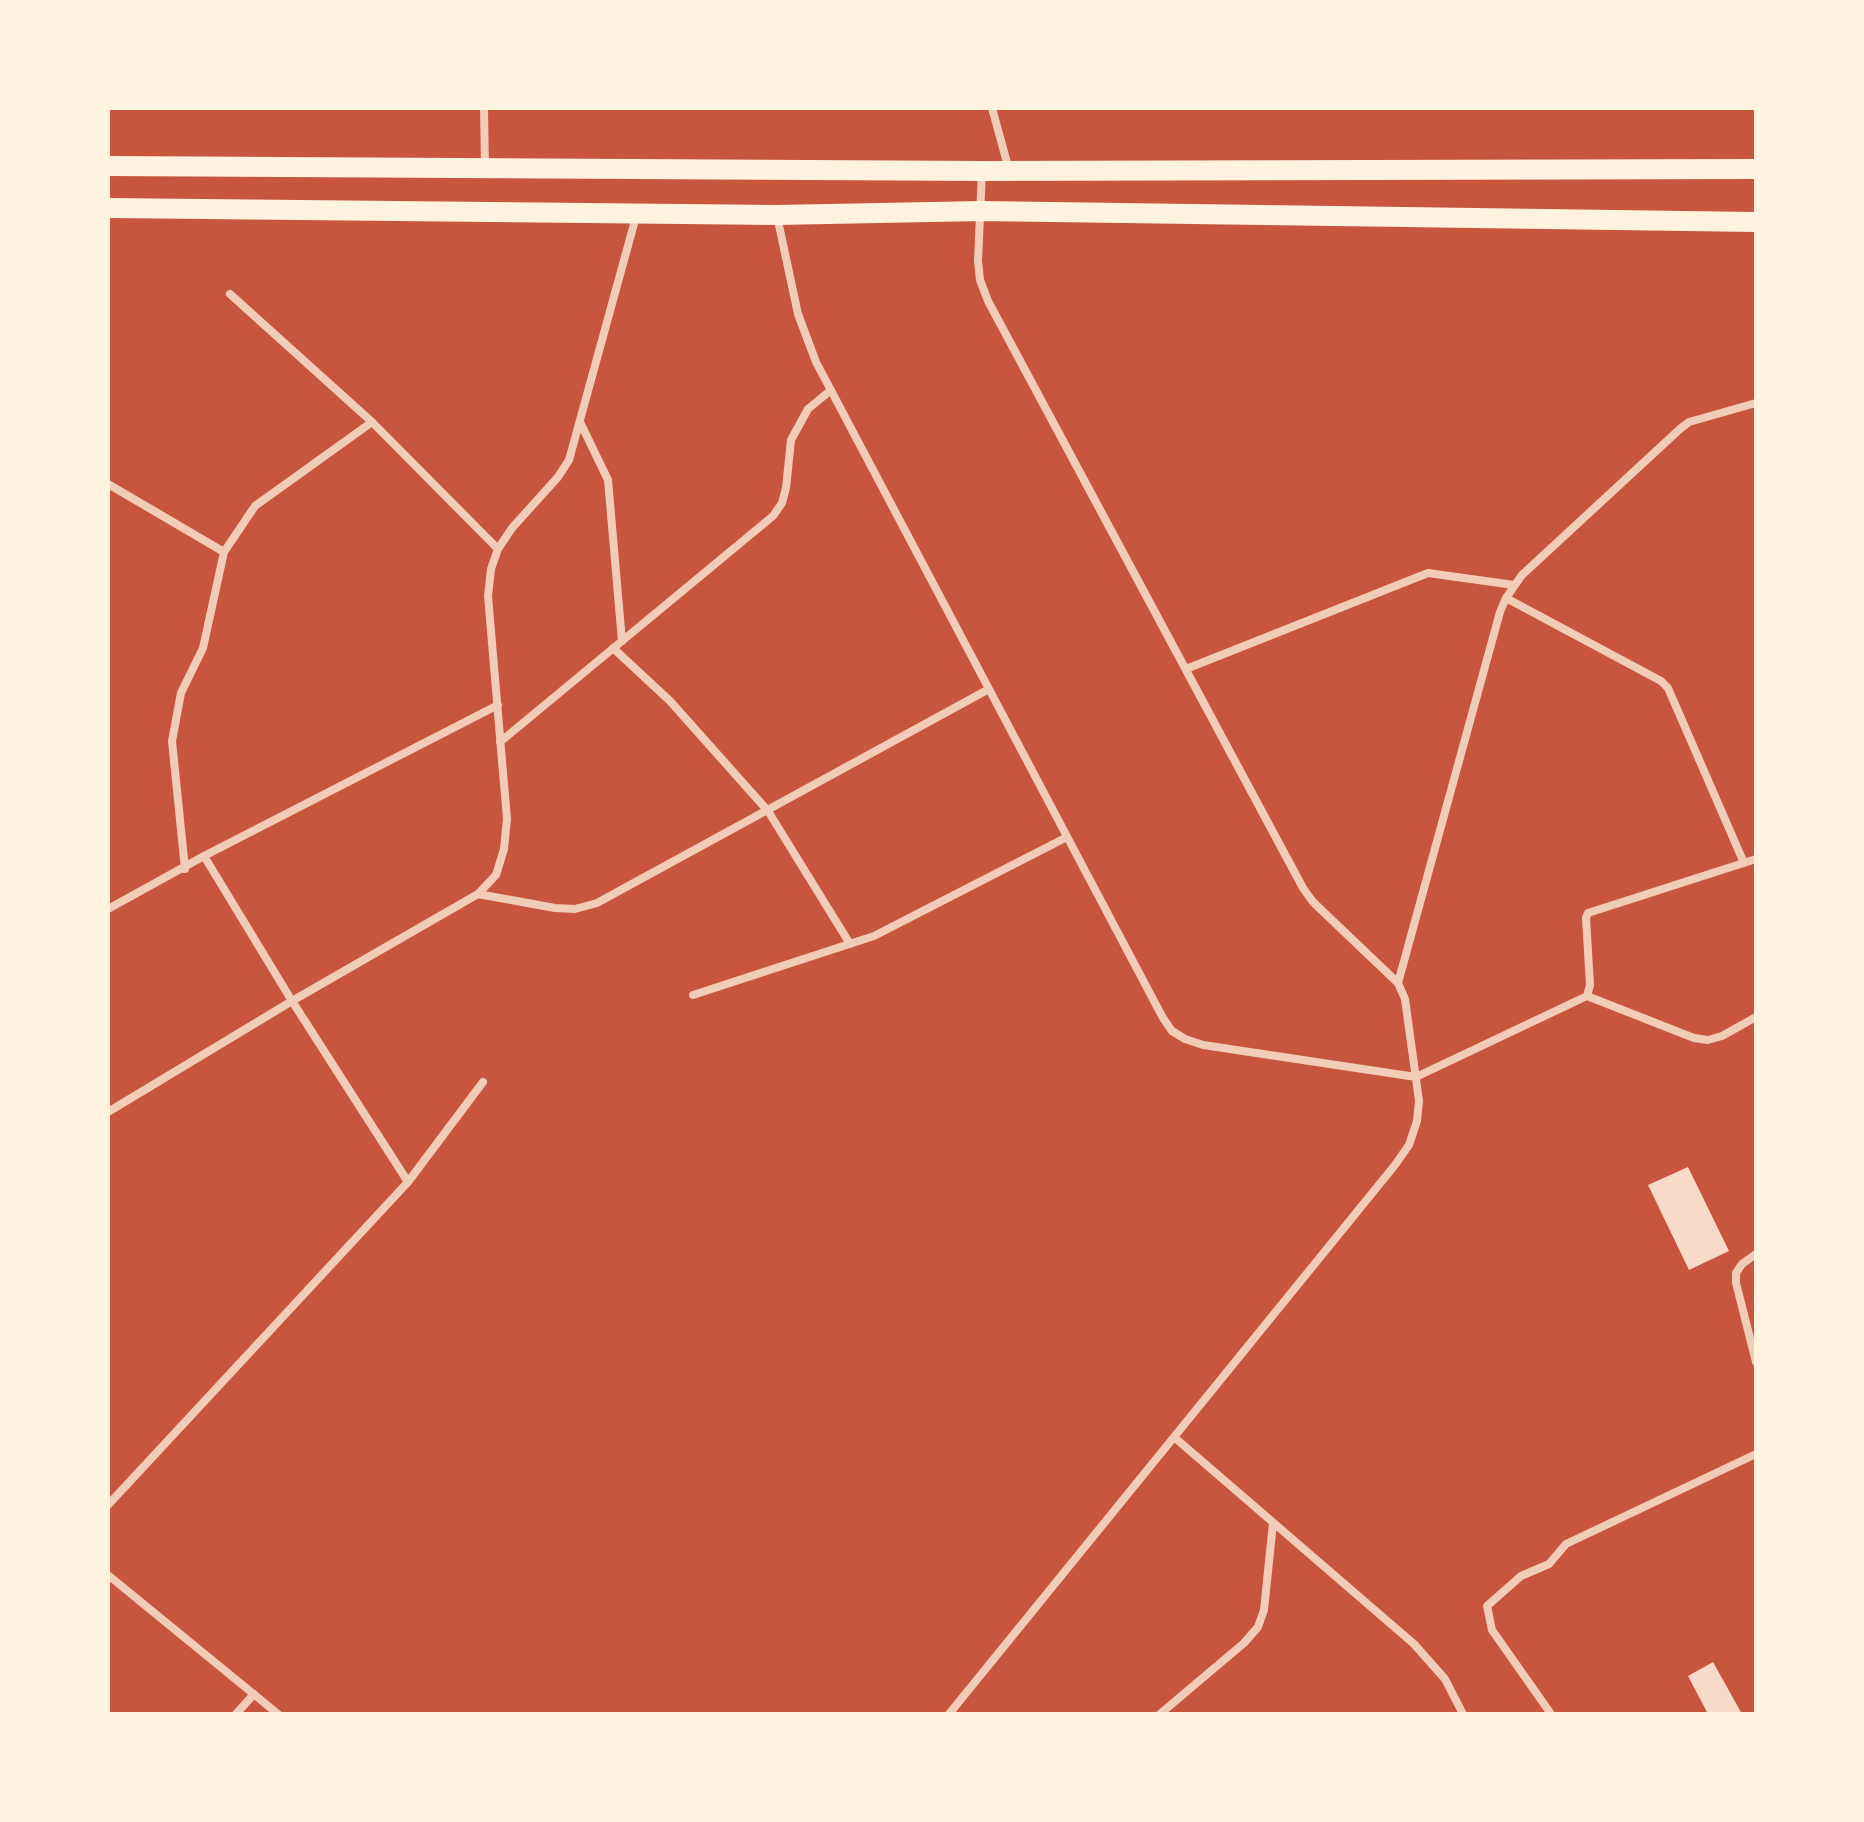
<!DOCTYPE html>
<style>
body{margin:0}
#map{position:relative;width:1864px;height:1822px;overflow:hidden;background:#c8553d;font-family:"DejaVu Sans",sans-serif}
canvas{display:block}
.frame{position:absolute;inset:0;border:110px solid #fff3e0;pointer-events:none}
</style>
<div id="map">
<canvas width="1864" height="1822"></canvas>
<div class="frame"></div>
</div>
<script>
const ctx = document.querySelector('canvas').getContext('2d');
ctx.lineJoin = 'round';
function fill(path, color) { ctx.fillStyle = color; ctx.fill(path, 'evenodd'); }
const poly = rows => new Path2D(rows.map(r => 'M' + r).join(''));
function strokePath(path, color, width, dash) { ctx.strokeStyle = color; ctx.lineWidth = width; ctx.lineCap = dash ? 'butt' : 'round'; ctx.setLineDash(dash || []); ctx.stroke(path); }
fill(poly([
 [1688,1167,1729,1251,1689,1270,1648,1185],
 [1713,1662,1742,1714,1708,1714,1688,1676]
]), '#f7dbc8');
strokePath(poly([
 [484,108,485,168],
 [992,108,1009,170],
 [777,216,798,314,816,362,1163,1018,1172,1031,1185,1039,1203,1045,1416,1077,1587,996,1590,985,1586,918,1588,913,1756,859],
 [230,294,372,422,498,549],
 [580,422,608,480,622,641],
 [108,484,224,552],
 [1506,598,1661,681,1668,688,1744,863],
 [613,648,670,701,768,811,850,944],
 [1186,669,1428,573,1514,585],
 [500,742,773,516,782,503,786,488,791,440,808,409,831,390],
 [204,856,292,1001,408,1182],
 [185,869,172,741,181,693,203,648,224,552,255,506,372,422],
 [478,894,555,908,575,909,597,903,989,689],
 [108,909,204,856,498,705],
 [1398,983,1500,612,1506,598,1522,575,1681,428,1689,422,1756,403],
 [693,995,874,936,1067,837],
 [1587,996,1694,1038,1708,1040,1722,1036,1756,1017],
 [108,1112,292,1001,478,894,496,875,504,849,507,819,488,596,491,569,498,549,512,528,558,477,569,460,637,213],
 [1756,1254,1742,1264,1736,1273,1736,1283,1756,1362],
 [1174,1437,1414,1644,1445,1679,1463,1714],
 [108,1505,408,1182,483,1082],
 [108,1575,278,1714],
 [236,1714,254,1694],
 [949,1714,1395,1165,1409,1145,1417,1121,1419,1101,1405,999,1398,983,1313,902,1303,888,988,301,980,280,978,261,982,171],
 [1160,1714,1244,1643,1258,1627,1264,1610,1273,1523],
 [1551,1714,1492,1630,1487,1606,1521,1576,1549,1564,1566,1544,1756,1454]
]), '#f1ccb7', 8);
strokePath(poly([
 [108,166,982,171,1756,169],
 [108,208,777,215,981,211,1756,222]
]), '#fff3e0', 20);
</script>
